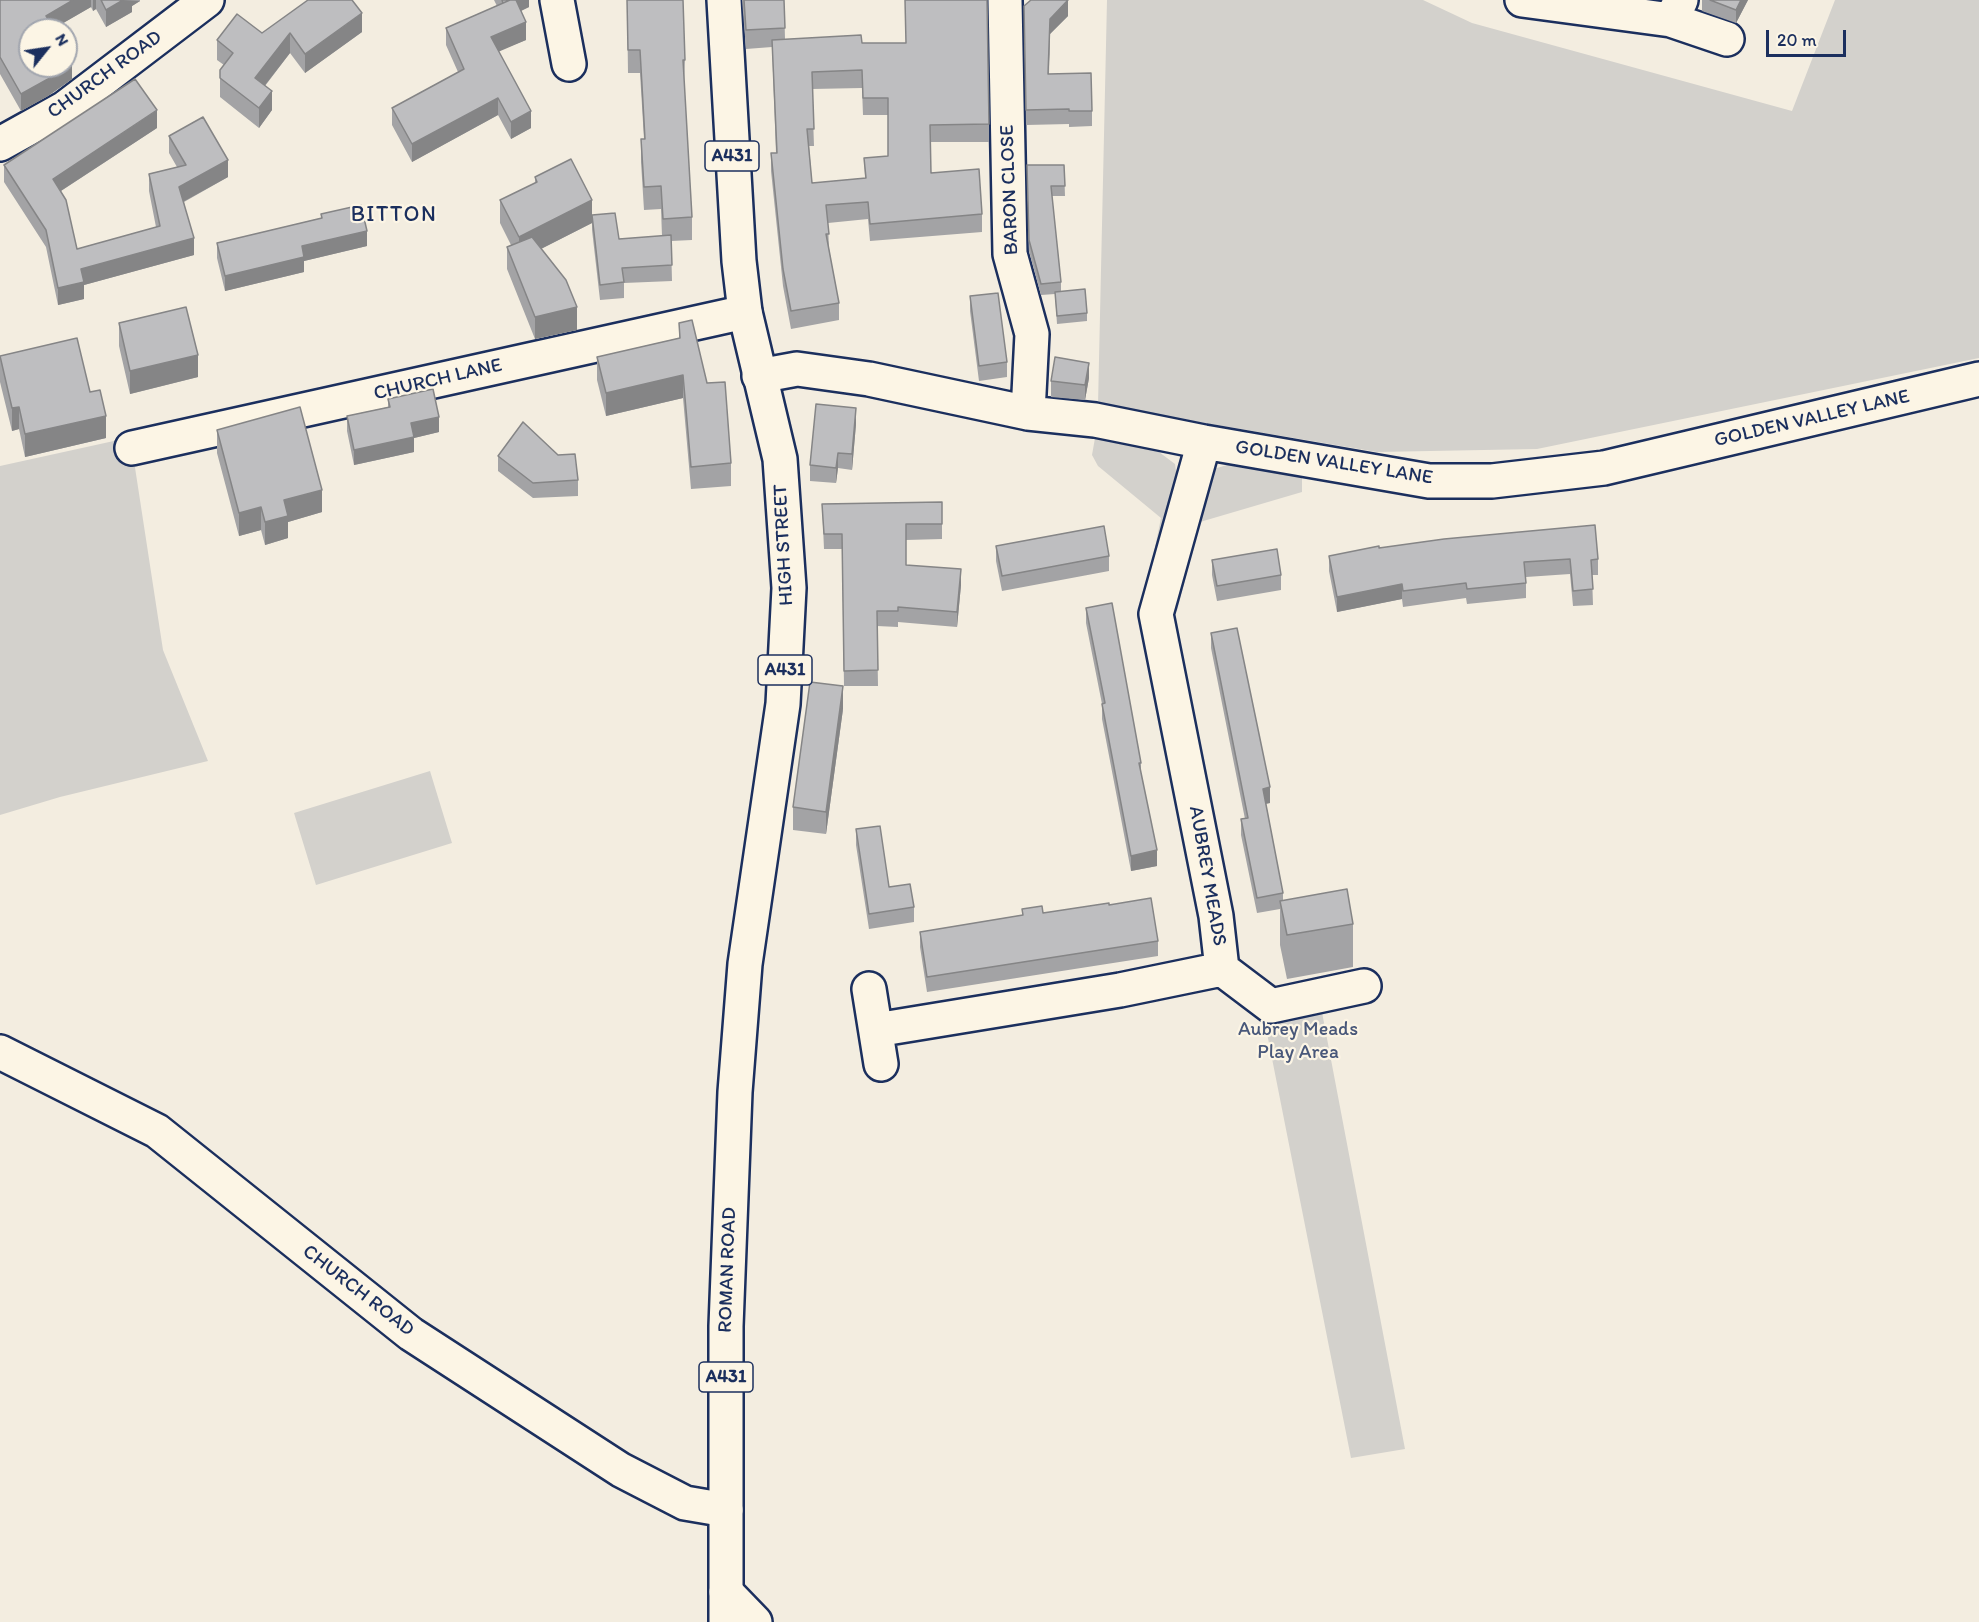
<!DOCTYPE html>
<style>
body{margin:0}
#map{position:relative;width:1979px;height:1622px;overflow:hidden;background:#f3ede0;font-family:Itim,sans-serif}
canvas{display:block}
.north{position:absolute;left:18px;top:18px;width:60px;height:60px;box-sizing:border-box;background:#fcf5e5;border:2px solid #a2a6af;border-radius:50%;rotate:60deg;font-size:16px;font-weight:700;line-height:24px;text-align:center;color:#1b2f5e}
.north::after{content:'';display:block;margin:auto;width:21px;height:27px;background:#1b2f5e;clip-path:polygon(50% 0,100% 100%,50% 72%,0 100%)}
.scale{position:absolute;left:1766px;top:30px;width:80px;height:27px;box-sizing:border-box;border:3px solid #1b2f5e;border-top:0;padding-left:8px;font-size:18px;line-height:21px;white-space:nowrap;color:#1b2f5e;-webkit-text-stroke:4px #fcf5e5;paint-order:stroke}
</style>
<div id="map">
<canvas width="1979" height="1622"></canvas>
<div class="north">N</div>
<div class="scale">20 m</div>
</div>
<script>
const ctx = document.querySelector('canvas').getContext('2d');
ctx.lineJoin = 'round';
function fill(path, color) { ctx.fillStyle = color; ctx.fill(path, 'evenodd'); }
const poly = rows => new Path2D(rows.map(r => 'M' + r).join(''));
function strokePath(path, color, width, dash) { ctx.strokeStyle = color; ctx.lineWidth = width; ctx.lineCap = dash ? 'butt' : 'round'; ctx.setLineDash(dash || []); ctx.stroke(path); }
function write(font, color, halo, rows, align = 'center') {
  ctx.font = font + ' Itim,sans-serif'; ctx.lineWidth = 4.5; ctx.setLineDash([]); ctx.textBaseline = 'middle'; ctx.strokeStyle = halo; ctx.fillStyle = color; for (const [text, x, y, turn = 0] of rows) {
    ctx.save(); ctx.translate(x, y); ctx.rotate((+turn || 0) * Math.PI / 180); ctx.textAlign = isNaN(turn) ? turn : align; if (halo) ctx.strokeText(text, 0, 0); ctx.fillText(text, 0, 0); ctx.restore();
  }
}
fill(poly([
 [1107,0,1423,0,1472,23,1792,111,1835,0,1979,0,1979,358,1537,449,1377,452,1098,405],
 [132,437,132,448,163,650,208,761,60,797,0,815,0,466],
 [1095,438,1159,452,1175,464,1177,479,1157,565,1152,562,1161,518,1098,466,1092,455],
 [1234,463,1302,477,1302,492,1200,522,1177,611,1168,613,1210,470],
 [430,771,452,843,316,885,294,813],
 [1321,1007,1405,1449,1351,1458,1264,1018]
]), '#d3d1cc');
const minor = poly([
 [557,0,569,64],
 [1005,0,1010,254,1032,334,1028,413],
 [1522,0,1671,20,1681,0],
 [1671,20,1727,39],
 [0,144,65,108,207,0],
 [759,376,797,369,869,379,1028,413,1095,420,1204,442,1429,481,1492,481,1604,468,1979,379],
 [132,448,745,312],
 [1222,969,1271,1006,1364,986],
 [869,989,881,1064],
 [876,1030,1120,990,1222,969,1216,916,1156,614,1204,442],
 [0,1052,157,1131,411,1334,621,1470,685,1503,726,1510],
 [726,1592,755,1622]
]);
const major = poly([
 [724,0,739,261,745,312,780,459,789,588,783,704,745,964,735,1092,726,1326,726,1622]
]);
strokePath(minor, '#1b2f5e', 38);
strokePath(major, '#1b2f5e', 38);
strokePath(minor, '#fcf5e5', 33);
strokePath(major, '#fcf5e5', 33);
fill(poly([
 [0,0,140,0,140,1,132,6,132,12,106,27,96,9,93,11,91,7,53,29,72,79,48,96,21,111,0,74],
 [494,0,529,0,529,7,521,11,526,40,498,51,531,128,511,139,498,115,412,162,392,125,392,108,458,72,446,45,446,28,497,6],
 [627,0,685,60,684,82,692,217,692,240,671,241,672,281,624,283,624,298,600,300,592,230,592,215,619,239,662,236,661,209,644,210,641,162,641,139,644,139,640,73,628,73],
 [742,0,784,0,785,39,862,43,989,124,989,142,931,142,931,173,982,214,982,232,870,241,868,219,828,223,829,249,839,303,839,320,791,329,783,286,771,171,771,153,776,153,772,47,746,49],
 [862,88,863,115,888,115,888,156,864,158,865,178,812,183,809,146,814,146,812,89],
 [1702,0,1748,0,1736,23,1702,11],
 [1024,6,1068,16,1050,34,1049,74,1092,111,1092,126,1069,127,1069,124,1026,125],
 [362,32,305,73,290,53,265,86,272,110,259,128,220,97,220,70,224,65,217,60,217,40,262,33],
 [157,128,61,191,77,249,156,227,149,191,149,174,177,167,169,153,169,136,228,177,184,202,194,255,84,285,84,299,58,305,46,247,4,182,4,165],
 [1027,165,1064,165,1065,196,1052,196,1061,282,1061,291,1087,313,1087,321,1057,324,1055,294,1041,295,1029,251],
 [535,177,592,223,541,249,577,330,535,339,507,269,507,247,511,245,500,223,500,200,535,183],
 [321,214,367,246,304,261,304,272,225,291,217,258,217,243,321,218],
 [970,296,1007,362,1007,377,979,381,970,311],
 [119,323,198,377,130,394,119,346],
 [679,323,707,383,731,463,731,486,691,489,683,398,606,416,597,380,597,357,679,338],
 [0,356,90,392,106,438,25,457,19,429,12,431,0,382],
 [1089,378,1085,400,1051,397,1051,381],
 [388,399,439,432,414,438,414,452,354,465,347,431,347,416,388,407],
 [856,424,852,470,838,468,836,483,810,481,810,465],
 [217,430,322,512,288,522,288,538,265,545,261,530,239,536,217,453],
 [498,456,578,480,578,496,533,498,498,471],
 [942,502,942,539,906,540,906,565,961,585,957,627,898,622,898,627,877,626,878,686,844,686,842,549,824,549,822,504],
 [996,546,1109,556,1109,571,1002,591,996,561],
 [1379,548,1598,559,1598,575,1592,575,1593,605,1573,606,1570,574,1526,577,1526,598,1467,604,1466,598,1403,607,1402,599,1337,612,1329,571,1329,556],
 [1212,560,1281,575,1281,590,1217,601,1212,575],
 [1086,608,1141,763,1141,773,1157,866,1131,871,1102,719,1102,704,1086,623],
 [1211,633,1270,803,1266,804,1283,893,1283,901,1353,924,1353,967,1287,979,1280,945,1280,909,1257,913,1241,835,1241,819,1245,819,1211,648],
 [843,709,826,834,793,830,793,807],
 [856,829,889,887,914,907,914,922,869,929,856,845],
 [1109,905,1158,941,1158,956,927,992,920,947,920,932,1022,915,1022,909,1043,913]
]), '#a3a3a5');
fill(poly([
 [73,0,91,0,91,7,51,30,46,16],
 [93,0,96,0,96,9,93,11],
 [123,0,140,1,132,6,132,12,106,27,106,10],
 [512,0,529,0,529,7,504,19],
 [1068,0,1068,16,1050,34,1048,89,1050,19],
 [1741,0,1748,0,1736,23,1736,10],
 [362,13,362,32,305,73,305,54],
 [526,22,526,40,491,55,491,37],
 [290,33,290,53,255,98,255,78],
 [72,62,72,79,48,96,21,111,21,94],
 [272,91,272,110,259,128,259,108],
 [498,98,498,115,412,162,412,144],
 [157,110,157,128,53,196,53,179],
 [531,111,531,128,511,139,511,122],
 [228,160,228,177,179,204,179,187],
 [592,200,592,223,519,260,519,237],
 [367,231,367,246,304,261,304,272,225,291,225,276,302,246],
 [194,238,194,255,84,285,84,299,58,305,58,288,81,269],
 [577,307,577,330,535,339,535,317],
 [198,355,198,377,130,394,130,371],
 [1089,363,1089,378,1085,400,1085,385],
 [683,375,683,398,606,416,606,393],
 [19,407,19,429,12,431,12,408],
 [856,408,856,424,852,470,852,454],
 [106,416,106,438,25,457,25,434],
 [439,417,439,432,414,438,414,452,354,465,354,450,411,423],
 [838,453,838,468,836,483,836,468],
 [322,490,322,512,288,522,288,538,265,545,265,522,284,500],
 [261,507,261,530,239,536,239,513],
 [961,569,961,585,957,627,957,612],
 [1402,584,1402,599,1337,612,1337,597],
 [843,686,843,709,826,834,826,812],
 [1270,787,1270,803,1263,804,1263,789],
 [1157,850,1157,866,1131,871,1131,856]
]), '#858586');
const building = poly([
 [0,0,73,0,46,16,54,30,30,30,30,66,66,66,66,51,72,62,48,79,21,94,0,57,0,0],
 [101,0,123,0,106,10,101,0],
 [308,0,352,0,362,13,305,54,290,33,255,78,272,91,259,108,220,78,220,70,233,53,217,40,237,14,262,33,308,0],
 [502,0,510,0,503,3,502,0],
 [510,0,516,0,526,22,491,37,531,111,511,122,498,98,412,144,392,108,464,69,446,28,510,0],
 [627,0,683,0,685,60,683,60,692,217,663,219,661,186,644,187,641,139,645,139,640,50,628,50,627,0],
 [744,0,784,0,785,28,746,30,744,0],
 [905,0,987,0,989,124,930,125,931,173,979,169,982,214,870,224,868,202,826,205,829,234,826,234,839,303,791,311,783,269,771,153,777,153,772,40,861,35,862,43,906,43,905,0],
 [862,70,863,98,888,98,888,156,864,158,866,178,812,183,807,129,814,129,812,72,862,70],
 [1031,0,1068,0,1050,19,1048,74,1091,73,1092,111,1069,111,1069,109,1026,110,1024,6,1031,0],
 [1710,0,1741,0,1736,10,1710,0],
 [135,79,157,110,53,179,66,200,77,249,160,226,149,174,186,165,169,136,203,117,228,160,179,187,194,238,81,269,84,282,58,288,46,230,4,165,135,79],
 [571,159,592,200,519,237,500,200,537,182,535,177,571,159],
 [1027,165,1064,165,1065,186,1051,186,1061,282,1041,284,1029,240,1027,165],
 [361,205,367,231,302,246,304,257,225,276,217,243,322,218,321,214,361,205],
 [615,213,619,239,671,235,672,265,622,268,624,282,600,285,592,215,615,213],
 [532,237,566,280,577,307,535,317,507,247,532,237],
 [1085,289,1087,313,1057,316,1055,292,1085,289],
 [998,293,1007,362,979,366,970,296,998,293],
 [186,307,198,355,130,371,119,323,186,307],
 [692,320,707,383,725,382,731,463,691,467,683,375,606,393,597,357,680,338,679,323,692,320],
 [77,338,90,392,100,390,106,416,25,434,19,407,12,408,0,356,77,338],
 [1055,357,1089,363,1085,385,1051,381,1055,357],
 [433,389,439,417,411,423,414,437,354,450,347,416,390,407,388,399,433,389],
 [816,404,856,408,852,454,838,453,836,468,810,465,816,404],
 [300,407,322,490,284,500,288,516,265,522,261,507,239,513,217,430,300,407],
 [523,422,558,455,575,454,578,480,533,483,498,456,523,422],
 [942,502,942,524,906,524,906,565,961,569,957,612,898,607,898,611,877,611,878,670,844,671,842,534,824,534,822,504,942,502],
 [1595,525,1598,559,1591,560,1593,589,1573,591,1570,559,1524,562,1526,583,1467,589,1466,583,1403,591,1402,584,1337,597,1329,556,1379,546,1379,548,1444,539,1595,525],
 [1104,526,1109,556,1002,576,996,546,1104,526],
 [1277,549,1281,575,1217,586,1212,560,1277,549],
 [1112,603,1141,763,1139,763,1157,850,1131,856,1102,704,1105,703,1086,608,1112,603],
 [1237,628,1270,787,1263,789,1283,893,1257,898,1241,819,1248,818,1211,633,1237,628],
 [810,682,843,686,826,812,793,807,810,682],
 [880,826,889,887,910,884,914,907,869,914,856,829,880,826],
 [1347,889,1353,924,1287,935,1280,901,1347,889],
 [1151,898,1158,941,927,977,920,932,1023,915,1022,909,1042,906,1043,913,1109,903,1109,905,1151,898]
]);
fill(building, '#bebec0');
strokePath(building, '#858586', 1.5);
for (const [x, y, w] of [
 [732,156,54],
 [785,670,54],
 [726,1377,54]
]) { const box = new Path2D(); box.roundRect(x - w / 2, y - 15, w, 30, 4.5); ctx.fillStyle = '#fcf5e5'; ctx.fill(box); strokePath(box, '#1b2f5e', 1.5); }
write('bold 18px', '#1b2f5e', null, [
 ["A431",732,156],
 ["A431",785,670],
 ["A431",726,1377]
]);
write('20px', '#1b2f5e', '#fcf5e5', [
 ["CHURCH ROAD",105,75,-36],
 ["BARON CLOSE",1010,190,-92],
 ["CHURCH LANE",438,380,-13],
 ["GOLDEN VALLEY LANE",1812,419,-13],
 ["GOLDEN VALLEY LANE",1334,463,9],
 ["HIGH STREET",784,545,-93],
 ["AUBREY MEADS",1207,876,80],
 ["ROMAN ROAD",728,1270,-88],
 ["CHURCH ROAD",358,1291,38]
]);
write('20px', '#49587a', '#fcf5e5', [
 ["Aubrey Meads",1298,1030],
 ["Play Area",1298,1053]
]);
ctx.letterSpacing = '1.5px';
write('22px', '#1b2f5e', '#fcf5e5', [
 ["BITTON",394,215]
]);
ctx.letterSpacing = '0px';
</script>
